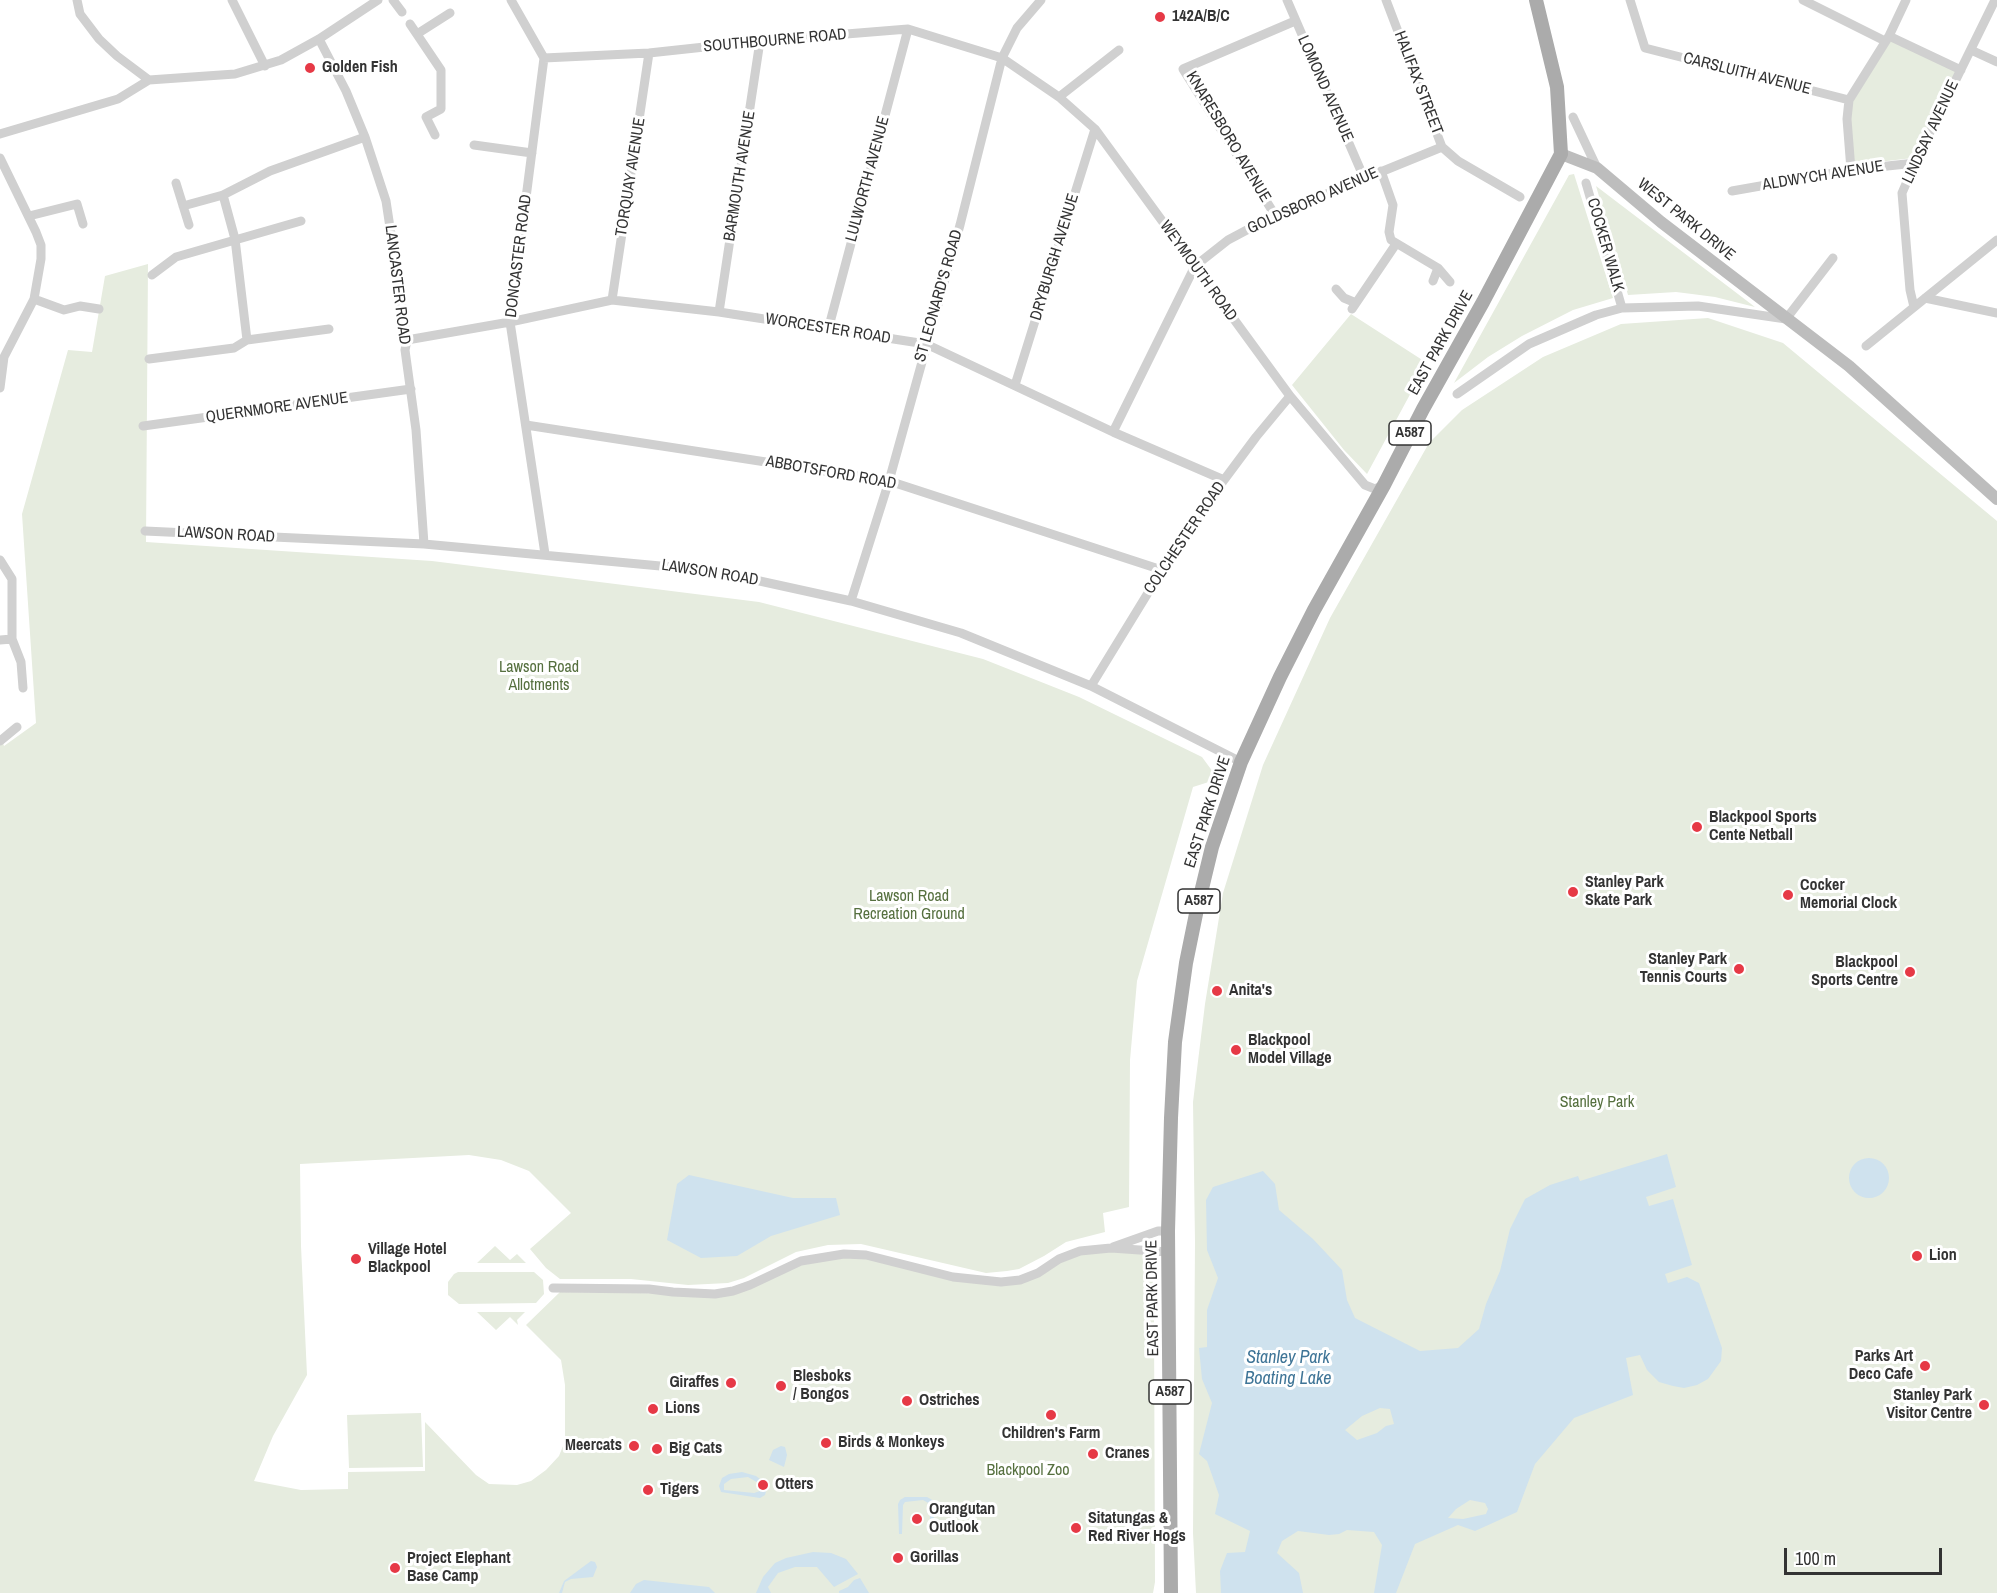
<!DOCTYPE html>
<style>
body{margin:0}
#map{position:relative;width:1997px;height:1593px;overflow:hidden;background:#fff;font-family:"Archivo Narrow",sans-serif}
canvas{display:block}
.scale{position:absolute;left:1784px;top:1548px;width:158px;height:27px;box-sizing:border-box;border:3px solid #333;border-top:0;padding-left:8px;font-size:18px;line-height:21px;white-space:nowrap;color:#333;-webkit-text-stroke:4px #fff;paint-order:stroke}
</style>
<div id="map">
<canvas width="1997" height="1593"></canvas>
<div class="scale">100 m</div>
</div>
<script>
const ctx = document.querySelector('canvas').getContext('2d');
ctx.lineJoin = 'round';
function fill(path, color) { ctx.fillStyle = color; ctx.fill(path, 'evenodd'); }
const poly = rows => new Path2D(rows.map(r => 'M' + r).join(''));
function strokePath(path, color, width, dash) { ctx.strokeStyle = color; ctx.lineWidth = width; ctx.lineCap = dash ? 'butt' : 'round'; ctx.setLineDash(dash || []); ctx.stroke(path); }
function write(font, color, halo, rows, align = 'center') {
  ctx.font = font + ' "Archivo Narrow",sans-serif'; ctx.lineWidth = 6; ctx.setLineDash([]); ctx.textBaseline = 'middle'; ctx.strokeStyle = halo; ctx.fillStyle = color; for (const [text, x, y, turn = 0] of rows) {
    ctx.save(); ctx.translate(x, y); ctx.rotate((+turn || 0) * Math.PI / 180); ctx.textAlign = isNaN(turn) ? turn : align; if (halo) ctx.strokeText(text, 0, 0); ctx.fillText(text, 0, 0); ctx.restore();
  }
}
fill(poly([
 [1889,36,1958,69,1913,158,1851,165,1849,100],
 [1574,174,1613,298,1573,310,1522,336,1488,357,1454,383,1569,175],
 [1596,186,1755,307,1715,297,1692,294,1676,292,1628,295],
 [148,264,146,542,432,561,759,602,983,659,1079,697,1202,757,1213,772,1215,780,1193,787,1137,981,1130,1060,1129,1207,1103,1213,1105,1232,1066,1242,1044,1256,1019,1269,1007,1271,986,1273,861,1244,828,1245,796,1252,744,1278,728,1283,688,1285,631,1279,560,1279,546,1268,530,1249,571,1213,529,1171,501,1160,469,1155,300,1164,301,1246,307,1375,273,1436,254,1481,301,1490,348,1489,348,1472,425,1471,425,1422,476,1475,489,1484,517,1485,531,1481,546,1470,559,1456,565,1441,565,1385,561,1360,526,1325,560,1292,715,1294,783,1268,844,1254,953,1277,1020,1280,1080,1251,1146,1251,1146,1266,1153,1280,1154,1315,1155,1582,1153,1593,0,1593,0,741,2,740,4,746,36,723,22,514,68,350,92,352,105,276],
 [1351,314,1427,363,1367,474,1344,450,1292,385],
 [1708,318,1783,343,1997,521,1997,1593,1196,1593,1193,1533,1195,1242,1193,1102,1205,1004,1223,893,1263,765,1330,618,1429,443,1462,410,1543,357,1621,324],
 [495,1246,510,1260,517,1254,526,1263,477,1263],
 [458,1272,534,1272,543,1280,544,1294,536,1303,459,1304,448,1295,448,1282,454,1274],
 [477,1312,525,1312,517,1320,518,1325,510,1317,496,1330],
 [421,1413,423,1467,349,1468,347,1415]
]), '#e6ecdf');
fill(poly([
 [1667,1154,1676,1187,1646,1197,1649,1206,1673,1199,1692,1265,1665,1274,1668,1283,1687,1277,1699,1283,1722,1348,1721,1361,1708,1379,1697,1385,1684,1388,1673,1386,1659,1382,1647,1370,1640,1355,1626,1358,1633,1395,1574,1418,1535,1464,1517,1512,1475,1531,1458,1525,1415,1544,1396,1593,1374,1593,1382,1545,1374,1532,1347,1530,1339,1534,1329,1535,1298,1531,1282,1541,1277,1553,1299,1573,1303,1593,1221,1593,1220,1571,1227,1553,1245,1552,1250,1531,1215,1514,1219,1495,1207,1461,1199,1454,1212,1403,1202,1379,1199,1348,1207,1347,1207,1310,1218,1278,1207,1250,1206,1200,1213,1187,1263,1171,1275,1184,1279,1210,1313,1239,1342,1270,1347,1300,1355,1318,1420,1351,1458,1348,1479,1329,1486,1304,1500,1271,1510,1229,1525,1199,1550,1185,1578,1176,1580,1181],
 [1380,1408,1390,1409,1394,1424,1386,1426,1377,1433,1357,1440,1345,1430,1362,1416],
 [1470,1500,1485,1503,1488,1509,1486,1514,1463,1519,1448,1518,1456,1509],
 '1849 1178a20 20 0 1 1 40 0a20 20 0 1 1-40 0Z',
 [689,1175,793,1198,836,1198,840,1215,771,1236,737,1256,701,1258,667,1240,677,1184],
 [781,1446,785,1447,787,1455,784,1467,769,1460,773,1450],
 [742,1472,756,1476,765,1483,767,1488,765,1495,760,1498,721,1492,719,1486,722,1478,729,1474],
 [748,1477,760,1484,760,1491,754,1493,724,1490,724,1484,731,1479],
 [905,1497,927,1497,934,1501,934,1534,930,1534,930,1504,923,1500,905,1502,903,1505,902,1534,899,1534,898,1504,900,1500],
 [813,1552,831,1553,846,1559,858,1574,834,1587,817,1567,795,1567,778,1573,768,1587,771,1593,756,1593,763,1577,775,1563,786,1558],
 [591,1561,595,1562,597,1567,593,1577,571,1579,565,1582,562,1593,559,1593,564,1581],
 [860,1578,869,1593,839,1593,839,1591,848,1587,854,1580],
 [644,1580,709,1587,715,1593,630,1593,636,1584]
]), '#cfe2ee');
strokePath(poly([
 [77,0,80,14,99,39,117,56,149,80,235,74,281,60,319,39,378,0],
 [232,0,265,66],
 [393,0,402,12],
 [511,0,544,58,510,322,545,554],
 [1287,0,1364,178],
 [1386,0,1442,147,1458,161,1520,197],
 [1630,0,1645,48,1849,100],
 [1803,0,1885,41],
 [410,24,441,70,441,109,426,117,435,135],
 [417,34,450,13],
 [1889,36,1961,70],
 [319,39,346,91,365,137,386,201,407,340,405,350,416,430,424,544],
 [1971,50,1997,62],
 [544,58,649,53,760,41,908,29,1002,58,1059,97,1095,129,1290,396,1365,485,1375,489,1383,485],
 [1059,97,1119,50],
 [1573,117,1597,168],
 [0,134,118,99,149,80],
 [474,145,532,153],
 [0,158,36,232,41,245,41,259,34,299,4,357,0,388],
 [1851,170,1847,119,1849,100,1889,36,1906,0],
 [1381,171,1393,205,1389,232,1391,240,1438,268,1450,282],
 [176,183,189,225],
 [1586,183,1622,308],
 [1732,191,1851,170,1915,163],
 [183,206,223,195],
 [1275,215,1183,69,1295,21],
 [29,216,77,204,83,224],
 [152,275,176,257,301,221],
 [1433,281,1438,268],
 [1336,289,1344,298,1356,303],
 [1925,298,1997,313],
 [34,299,64,310,80,306,99,309],
 [612,300,649,53],
 [1914,307,1910,290,1902,193,1915,163,1995,0],
 [1352,309,1396,244],
 [719,312,760,41],
 [828,330,908,29],
 [247,340,235,239,223,195,270,171,365,137],
 [407,340,510,322,612,300,719,312,926,344,1113,432,1224,480],
 [1866,346,1997,240],
 [149,359,234,348,247,340,329,329],
 [1015,385,1095,129],
 [1457,394,1529,344,1596,315,1622,308,1698,306,1786,319,1833,258],
 [526,425,889,481,1162,570],
 [143,426,411,389],
 [1113,432,1195,266,1228,240,1275,215,1442,147],
 [145,531,424,544,714,571,851,601,961,633,1091,686,1241,762],
 [851,601,889,481,960,225,1002,58,1017,28,1041,0],
 [12,639,21,662,23,688],
 [0,640,12,639,12,579,0,560],
 [1091,686,1162,570,1224,480,1256,437,1290,396],
 [0,741,17,727],
 [1113,1247,1158,1231,1168,1231],
 [553,1288,649,1289,673,1292,715,1294,733,1291,750,1285,801,1261,844,1254,866,1255,953,1277,1001,1282,1020,1280,1038,1273,1059,1259,1080,1251,1111,1248,1168,1252]
]), '#d0d0d0', 9);
strokePath(poly([
 [1561,154,1597,168,1661,222,1849,366,1997,499]
]), '#bdbdbd', 12);
strokePath(poly([
 [1171,1593,1168,1231,1171,1118,1175,1042,1186,963,1197,909,1212,847,1241,762,1280,677,1314,610,1384,485,1423,409,1483,302,1561,154,1557,87,1536,0]
]), '#ababab', 14);
for (const [x, y, r, color] of [
 [1160,17,6,"#e63946"],
 [310,68,6,"#e63946"],
 [1697,827,6,"#e63946"],
 [1573,892,6,"#e63946"],
 [1788,895,6,"#e63946"],
 [1739,969,6,"#e63946"],
 [1910,972,6,"#e63946"],
 [1217,991,6,"#e63946"],
 [1236,1050,6,"#e63946"],
 [1917,1256,6,"#e63946"],
 [356,1259,6,"#e63946"],
 [1925,1366,6,"#e63946"],
 [731,1383,6,"#e63946"],
 [781,1386,6,"#e63946"],
 [907,1401,6,"#e63946"],
 [1984,1405,6,"#e63946"],
 [653,1409,6,"#e63946"],
 [1051,1415,6,"#e63946"],
 [826,1443,6,"#e63946"],
 [634,1446,6,"#e63946"],
 [657,1449,6,"#e63946"],
 [1093,1454,6,"#e63946"],
 [763,1485,6,"#e63946"],
 [648,1490,6,"#e63946"],
 [917,1519,6,"#e63946"],
 [1076,1528,6,"#e63946"],
 [898,1558,6,"#e63946"],
 [395,1568,6,"#e63946"]
]) { const dot = new Path2D(); dot.arc(x, y, r, 0, 2 * Math.PI); ctx.fillStyle = color; ctx.fill(dot); strokePath(dot, '#fff', 2); }
for (const [x, y, w] of [
 [1410,433,42],
 [1199,901,42],
 [1170,1392,42]
]) { const box = new Path2D(); box.roundRect(x - w / 2, y - 12, w, 24, 4.5); ctx.fillStyle = '#fff'; ctx.fill(box); strokePath(box, '#333', 1.5); }
write('bold 15px', '#333', null, [
 ["A587",1410,433],
 ["A587",1199,901],
 ["A587",1170,1392]
]);
write('bold 16px', '#333', '#fff', [
 ["142A/B/C",1172,17],
 ["Golden Fish",322,68],
 ["Blackpool Sports",1709,818],
 ["Cente Netball",1709,836],
 ["Stanley Park",1585,883],
 ["Skate Park",1585,901],
 ["Cocker",1800,886],
 ["Memorial Clock",1800,904],
 ["Stanley Park",1727,960,"right"],
 ["Tennis Courts",1727,978,"right"],
 ["Blackpool",1898,963,"right"],
 ["Sports Centre",1898,981,"right"],
 ["Anita's",1229,991],
 ["Blackpool",1248,1041],
 ["Model Village",1248,1059],
 ["Village Hotel",368,1250],
 ["Blackpool",368,1268],
 ["Lion",1929,1256],
 ["Parks Art",1913,1357,"right"],
 ["Deco Cafe",1913,1375,"right"],
 ["Blesboks",793,1377],
 ["/ Bongos",793,1395],
 ["Giraffes",719,1383,"right"],
 ["Stanley Park",1972,1396,"right"],
 ["Visitor Centre",1972,1414,"right"],
 ["Ostriches",919,1401],
 ["Lions",665,1409],
 ["Children's Farm",1051,1434,"center"],
 ["Birds & Monkeys",838,1443],
 ["Meercats",622,1446,"right"],
 ["Big Cats",669,1449],
 ["Cranes",1105,1454],
 ["Otters",775,1485],
 ["Tigers",660,1490],
 ["Orangutan",929,1510],
 ["Outlook",929,1528],
 ["Sitatungas &",1088,1519],
 ["Red River Hogs",1088,1537],
 ["Gorillas",910,1558],
 ["Project Elephant",407,1559],
 ["Base Camp",407,1577]
], 'left');
write('16px', '#333', '#fff', [
 ["SOUTHBOURNE ROAD",775,41,-5],
 ["CARSLUITH AVENUE",1747,74,14],
 ["HALIFAX STREET",1418,83,69],
 ["LOMOND AVENUE",1325,89,66],
 ["LINDSAY AVENUE",1931,132,-65],
 ["KNARESBORO AVENUE",1228,137,59],
 ["BARMOUTH AVENUE",740,176,-81],
 ["ALDWYCH AVENUE",1823,176,-9],
 ["TORQUAY AVENUE",631,177,-81],
 ["LULWORTH AVENUE",868,179,-75],
 ["GOLDSBORO AVENUE",1313,201,-24],
 ["WEST PARK DRIVE",1686,220,39],
 ["COCKER WALK",1605,245,74],
 ["DONCASTER ROAD",519,256,-83],
 ["DRYBURGH AVENUE",1055,257,-73],
 ["WEYMOUTH ROAD",1198,271,54],
 ["LANCASTER ROAD",397,285,83],
 ["ST LEONARD'S ROAD",939,296,-74],
 ["WORCESTER ROAD",828,329,9],
 ["EAST PARK DRIVE",1441,343,-61],
 ["QUERNMORE AVENUE",277,408,-8],
 ["ABBOTSFORD ROAD",831,473,10],
 ["LAWSON ROAD",226,535,3],
 ["COLCHESTER ROAD",1185,538,-56],
 ["LAWSON ROAD",710,573,9],
 ["EAST PARK DRIVE",1208,812,-72],
 ["EAST PARK DRIVE",1153,1298,-91]
]);
write('16px', '#56703f', '#fff', [
 ["Lawson Road",539,668],
 ["Allotments",539,686],
 ["Lawson Road",909,897],
 ["Recreation Ground",909,915],
 ["Stanley Park",1597,1103],
 ["Blackpool Zoo",1028,1471]
]);
write('italic 18px', '#3f7597', '#fff', [
 ["Stanley Park",1288,1358],
 ["Boating Lake",1288,1379]
]);
</script>
